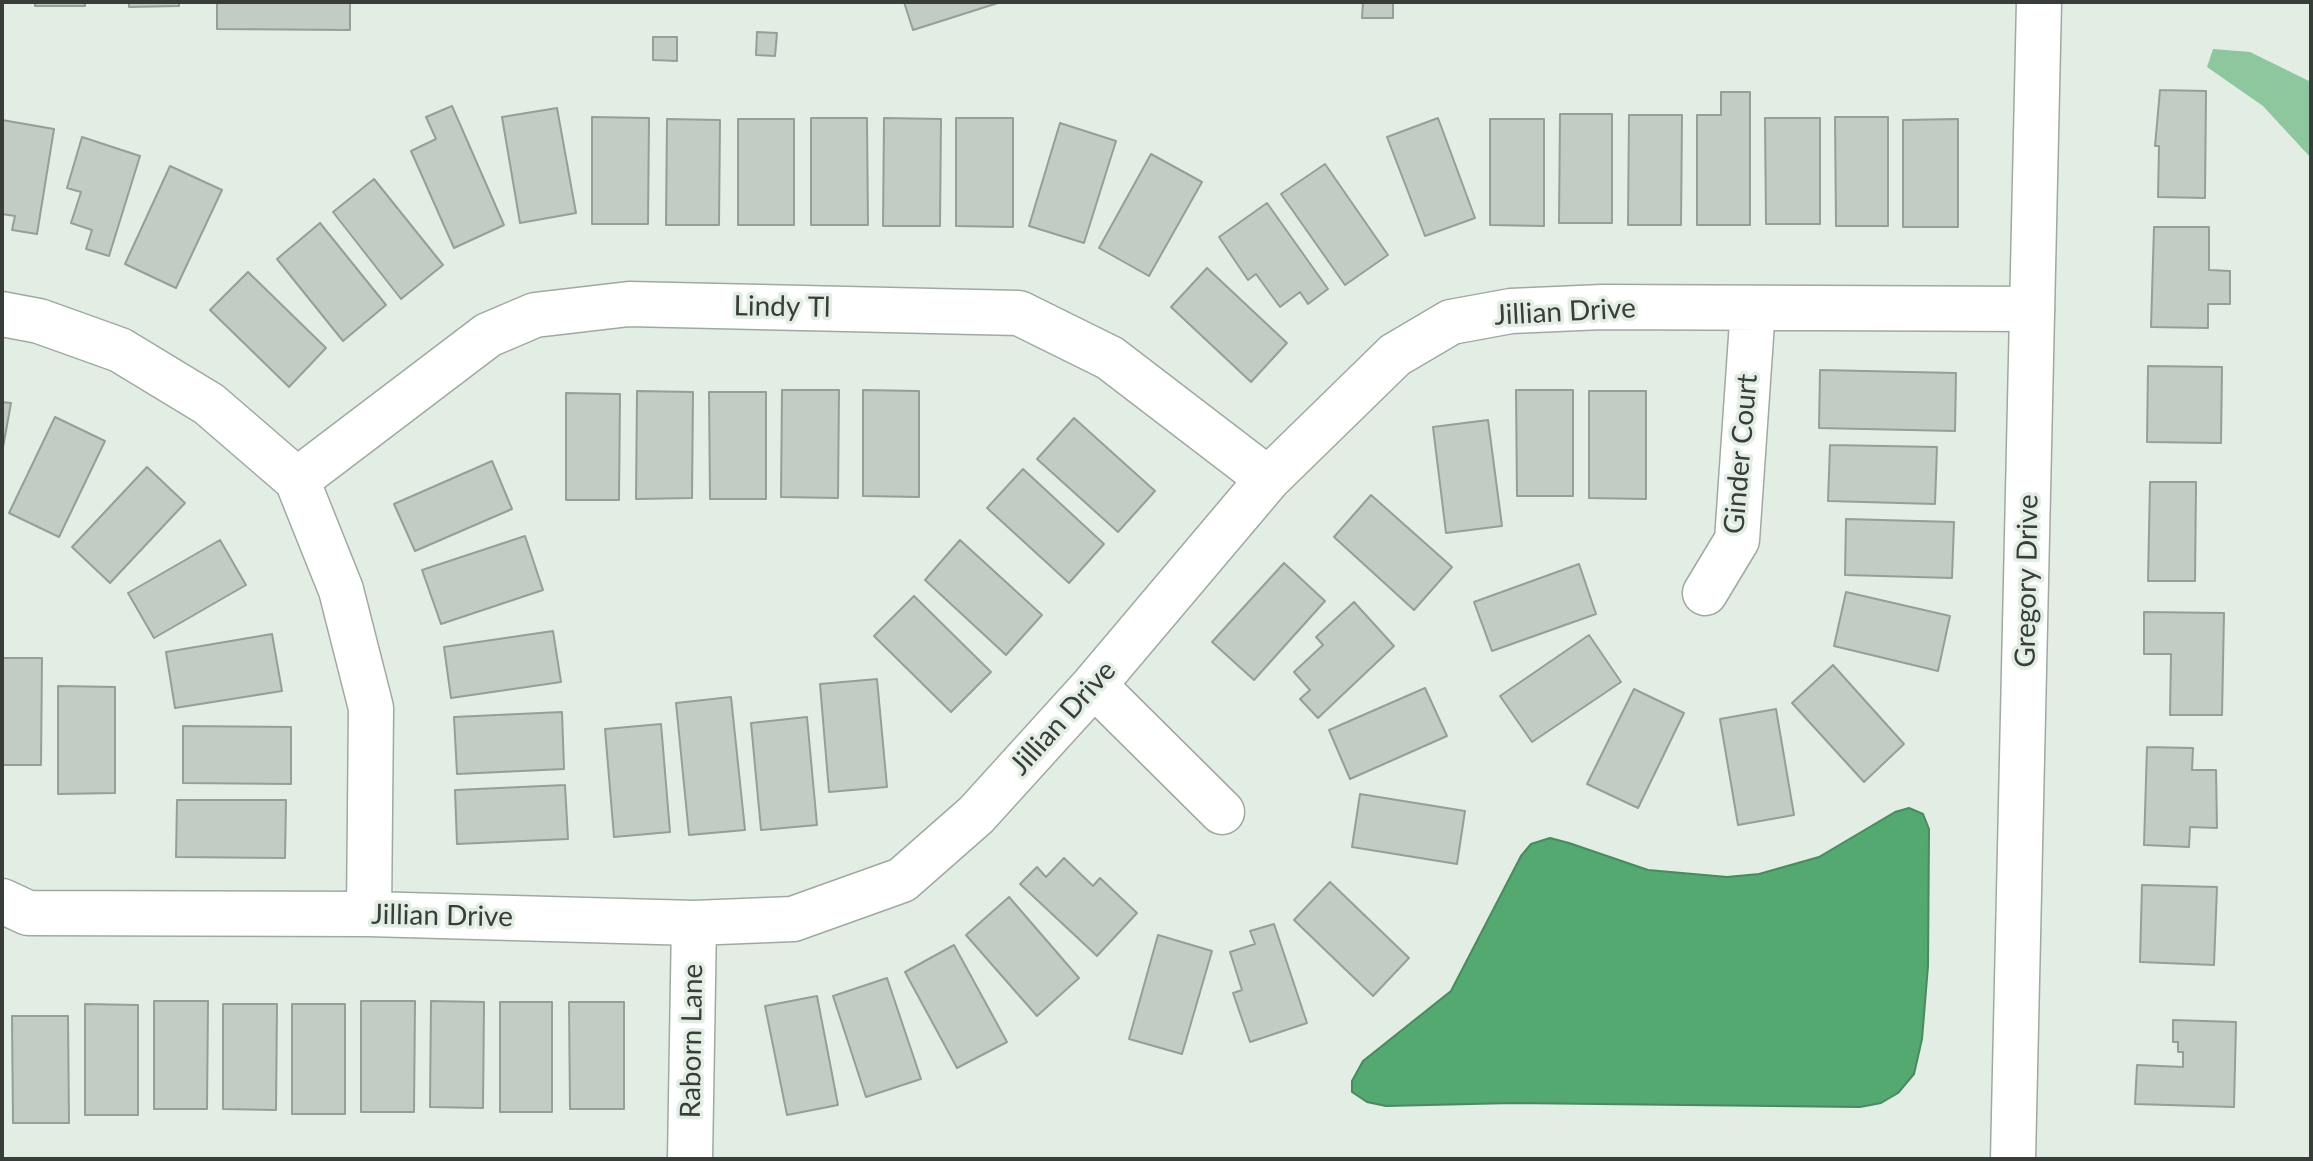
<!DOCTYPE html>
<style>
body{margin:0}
#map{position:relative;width:2313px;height:1161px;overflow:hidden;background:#e2ede4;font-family:Lato,sans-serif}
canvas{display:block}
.frame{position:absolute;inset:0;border:4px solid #393d3a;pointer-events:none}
</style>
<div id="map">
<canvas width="2313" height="1161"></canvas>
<div class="frame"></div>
</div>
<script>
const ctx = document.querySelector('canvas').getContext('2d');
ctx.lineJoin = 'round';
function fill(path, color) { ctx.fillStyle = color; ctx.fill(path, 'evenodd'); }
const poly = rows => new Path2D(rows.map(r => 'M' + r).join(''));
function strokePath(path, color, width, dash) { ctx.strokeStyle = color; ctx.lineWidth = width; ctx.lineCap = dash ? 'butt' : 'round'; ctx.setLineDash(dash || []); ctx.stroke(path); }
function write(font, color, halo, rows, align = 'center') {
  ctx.font = font + ' Lato,sans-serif'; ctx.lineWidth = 7; ctx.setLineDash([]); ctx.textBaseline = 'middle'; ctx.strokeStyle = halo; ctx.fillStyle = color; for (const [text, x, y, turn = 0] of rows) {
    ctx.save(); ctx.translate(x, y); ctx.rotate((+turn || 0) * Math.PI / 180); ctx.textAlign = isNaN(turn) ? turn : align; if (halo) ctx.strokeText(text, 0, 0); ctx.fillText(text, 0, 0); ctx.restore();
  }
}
fill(poly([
 [2213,49,2250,52,2311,82,2311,158,2263,106,2207,67]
]), '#8ec79d');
const water = poly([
 [1909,808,1923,814,1929,829,1928,966,1922,1039,1914,1074,1898,1093,1881,1103,1860,1107,1513,1103,1386,1106,1367,1102,1352,1092,1352,1081,1363,1061,1451,991,1521,856,1531,844,1550,838,1569,843,1648,870,1727,877,1759,874,1819,857,1895,812,1909,808]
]);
fill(water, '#53a96f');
strokePath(water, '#4b895f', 2);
const building = poly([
 [35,2,85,2,85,6,35,6,35,2],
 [129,2,179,2,179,6,129,7,129,2],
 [217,2,350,2,350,30,217,29,217,2],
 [904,2,1001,2,913,30,904,2],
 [1363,2,1393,2,1393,18,1362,18,1363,2],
 [757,32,777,33,775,56,756,55,757,32],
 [653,37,677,37,677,61,653,60,653,37],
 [2160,90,2206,91,2205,198,2158,197,2159,146,2155,146,2160,90],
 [1721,92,1750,92,1750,225,1697,225,1697,115,1721,115,1721,92],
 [452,106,504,225,454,248,411,151,436,139,426,117,452,106],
 [557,108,576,213,520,223,502,117,557,108],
 [1560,114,1612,114,1612,223,1559,223,1560,114],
 [1629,115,1682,115,1681,225,1628,225,1629,115],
 [592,117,649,118,648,224,592,224,592,117],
 [1835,117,1888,117,1888,226,1836,226,1835,117],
 [811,118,867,118,868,225,811,225,811,118],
 [884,118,941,119,940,226,883,226,884,118],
 [956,118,1013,118,1013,227,956,226,956,118],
 [1438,118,1475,218,1425,236,1387,137,1438,118],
 [1765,118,1820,118,1820,224,1766,224,1765,118],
 [667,119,720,120,719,225,666,225,667,119],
 [738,119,794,119,794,225,738,225,738,119],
 [1490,119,1544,119,1544,226,1490,225,1490,119],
 [1958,119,1958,227,1903,227,1903,120,1958,119],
 [2,120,54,129,37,234,12,230,15,216,2,214,2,120],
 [1060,123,1116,141,1084,243,1029,226,1060,123],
 [82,137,140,156,109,256,86,249,92,230,71,223,81,192,67,188,82,137],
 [1151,154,1202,182,1149,276,1099,248,1151,154],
 [1325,164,1388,255,1345,285,1281,194,1325,164],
 [170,166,222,190,176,288,125,264,170,166],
 [374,179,443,265,401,299,333,212,374,179],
 [1267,203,1328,289,1308,304,1300,292,1280,307,1256,274,1248,280,1219,237,1267,203],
 [320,223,386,305,343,341,277,259,320,223],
 [2154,227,2209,227,2209,270,2230,271,2230,304,2208,304,2208,328,2151,327,2154,227],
 [1207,268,1287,343,1251,382,1171,307,1207,268],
 [248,272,326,348,289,387,210,310,248,272],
 [2148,366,2222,367,2221,443,2147,442,2148,366],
 [1820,370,1956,373,1955,431,1819,428,1820,370],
 [782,390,839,390,838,498,781,497,782,390],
 [863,390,919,391,919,497,863,496,863,390],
 [1516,390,1573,390,1573,496,1517,496,1516,390],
 [637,391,693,392,692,498,636,499,637,391],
 [1589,391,1646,391,1646,499,1589,498,1589,391],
 [709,392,766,392,766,499,710,499,709,392],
 [566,393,620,394,619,500,566,500,566,393],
 [2,402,11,403,2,453,2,402],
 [55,417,105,441,59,537,9,513,55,417],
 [1074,418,1155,491,1118,532,1037,459,1074,418],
 [1488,420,1502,526,1446,533,1433,427,1488,420],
 [1830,445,1937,447,1935,504,1828,501,1830,445],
 [492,461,512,509,415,551,394,504,492,461],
 [147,467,185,503,110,583,72,547,147,467],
 [1023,469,1104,544,1069,583,987,508,1023,469],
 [2150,482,2196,482,2195,581,2148,581,2150,482],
 [1371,495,1452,567,1414,610,1334,537,1371,495],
 [1846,519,1954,522,1952,578,1845,575,1846,519],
 [525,536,543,590,441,624,422,570,525,536],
 [220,540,246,585,154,638,128,593,220,540],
 [960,540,1042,615,1006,655,925,580,960,540],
 [1284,563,1325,601,1254,680,1212,642,1284,563],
 [1579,564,1596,614,1492,651,1474,602,1579,564],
 [1846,592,1950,616,1938,671,1834,646,1846,592],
 [914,596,991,672,951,712,874,636,914,596],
 [1354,602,1394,646,1318,718,1300,699,1310,690,1294,672,1323,645,1316,637,1354,602],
 [2144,612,2224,613,2222,715,2170,715,2171,654,2144,654,2144,612],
 [553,631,561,682,451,698,444,647,553,631],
 [272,634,282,691,175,708,166,652,272,634],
 [1589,635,1621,682,1532,742,1500,696,1589,635],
 [2,658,42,658,41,765,2,765,2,658],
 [1833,665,1904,744,1864,782,1792,703,1833,665],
 [877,679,887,787,829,792,820,684,877,679],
 [58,686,115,687,115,793,58,794,58,686],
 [1425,688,1447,736,1350,779,1329,730,1425,688],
 [1634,689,1684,713,1638,808,1587,784,1634,689],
 [731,697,745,830,689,835,676,703,731,697],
 [1776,709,1794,815,1738,825,1720,719,1776,709],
 [562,712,564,769,457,774,454,717,562,712],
 [807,717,817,825,761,830,751,723,807,717],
 [661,724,670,832,614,837,605,729,661,724],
 [183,726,291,727,291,784,183,783,183,726],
 [2147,747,2193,748,2192,770,2216,770,2217,828,2190,827,2189,847,2144,845,2147,747],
 [565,785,568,839,457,844,455,790,565,785],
 [1360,794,1465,811,1457,864,1352,847,1360,794],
 [177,800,286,800,285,858,176,857,177,800],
 [1064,858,1093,886,1100,878,1137,913,1097,956,1020,884,1037,867,1046,877,1064,858],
 [1330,882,1409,958,1373,996,1294,920,1330,882],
 [2142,885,2217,887,2214,965,2140,962,2142,885],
 [1009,897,1079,978,1037,1016,966,935,1009,897],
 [1274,924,1307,1023,1250,1042,1233,993,1242,990,1230,952,1255,944,1250,931,1274,924],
 [1158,935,1212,951,1182,1054,1129,1039,1158,935],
 [954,945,1007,1042,957,1068,905,972,954,945],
 [887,978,921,1079,866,1097,833,996,887,978],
 [817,996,838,1105,787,1115,765,1006,817,996],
 [154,1001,208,1001,207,1109,154,1109,154,1001],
 [361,1001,415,1001,414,1112,361,1112,361,1001],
 [431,1001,484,1002,483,1108,430,1107,431,1001],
 [500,1002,552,1002,552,1112,500,1112,500,1002],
 [569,1002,624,1002,624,1109,570,1109,569,1002],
 [85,1004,138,1005,138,1115,85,1115,85,1004],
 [223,1004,277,1004,276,1110,223,1109,223,1004],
 [292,1004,345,1004,345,1114,292,1114,292,1004],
 [12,1016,68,1016,69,1123,13,1123,12,1016],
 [2173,1020,2236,1022,2234,1107,2135,1104,2137,1065,2183,1067,2183,1052,2178,1052,2178,1042,2173,1042,2173,1020]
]);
fill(building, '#c2ccc4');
strokePath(building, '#959e97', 2);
const street = poly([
 [2,314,39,321,120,350,209,404,297,480,341,590,371,708,369,914],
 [297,480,488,335,535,315,629,304,1019,313,1110,358,1268,479],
 [1705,593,1737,540,1753,308],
 [1094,685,1222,812],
 [2,901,28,913,369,914,694,923,793,919,902,880,976,815,1094,685,1268,479,1395,355,1451,322,1511,311,1602,307,2032,309],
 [690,1159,694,923]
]);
const secondary = poly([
 [2013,1159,2039,2]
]);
strokePath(street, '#9fa9a1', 47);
strokePath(secondary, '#9fa9a1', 47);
strokePath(street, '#fff', 44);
strokePath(secondary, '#fff', 44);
write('28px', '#393d3a', '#e2ede4', [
 ["Lindy Tl",782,307,1],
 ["Jillian Drive",1565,312,-3],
 ["Ginder Court",1741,454,-85],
 ["Gregory Drive",2027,581,-89],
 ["Jillian Drive",1063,718,-48],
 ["Jillian Drive",442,916,1],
 ["Raborn Lane",692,1041,-89]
]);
</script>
